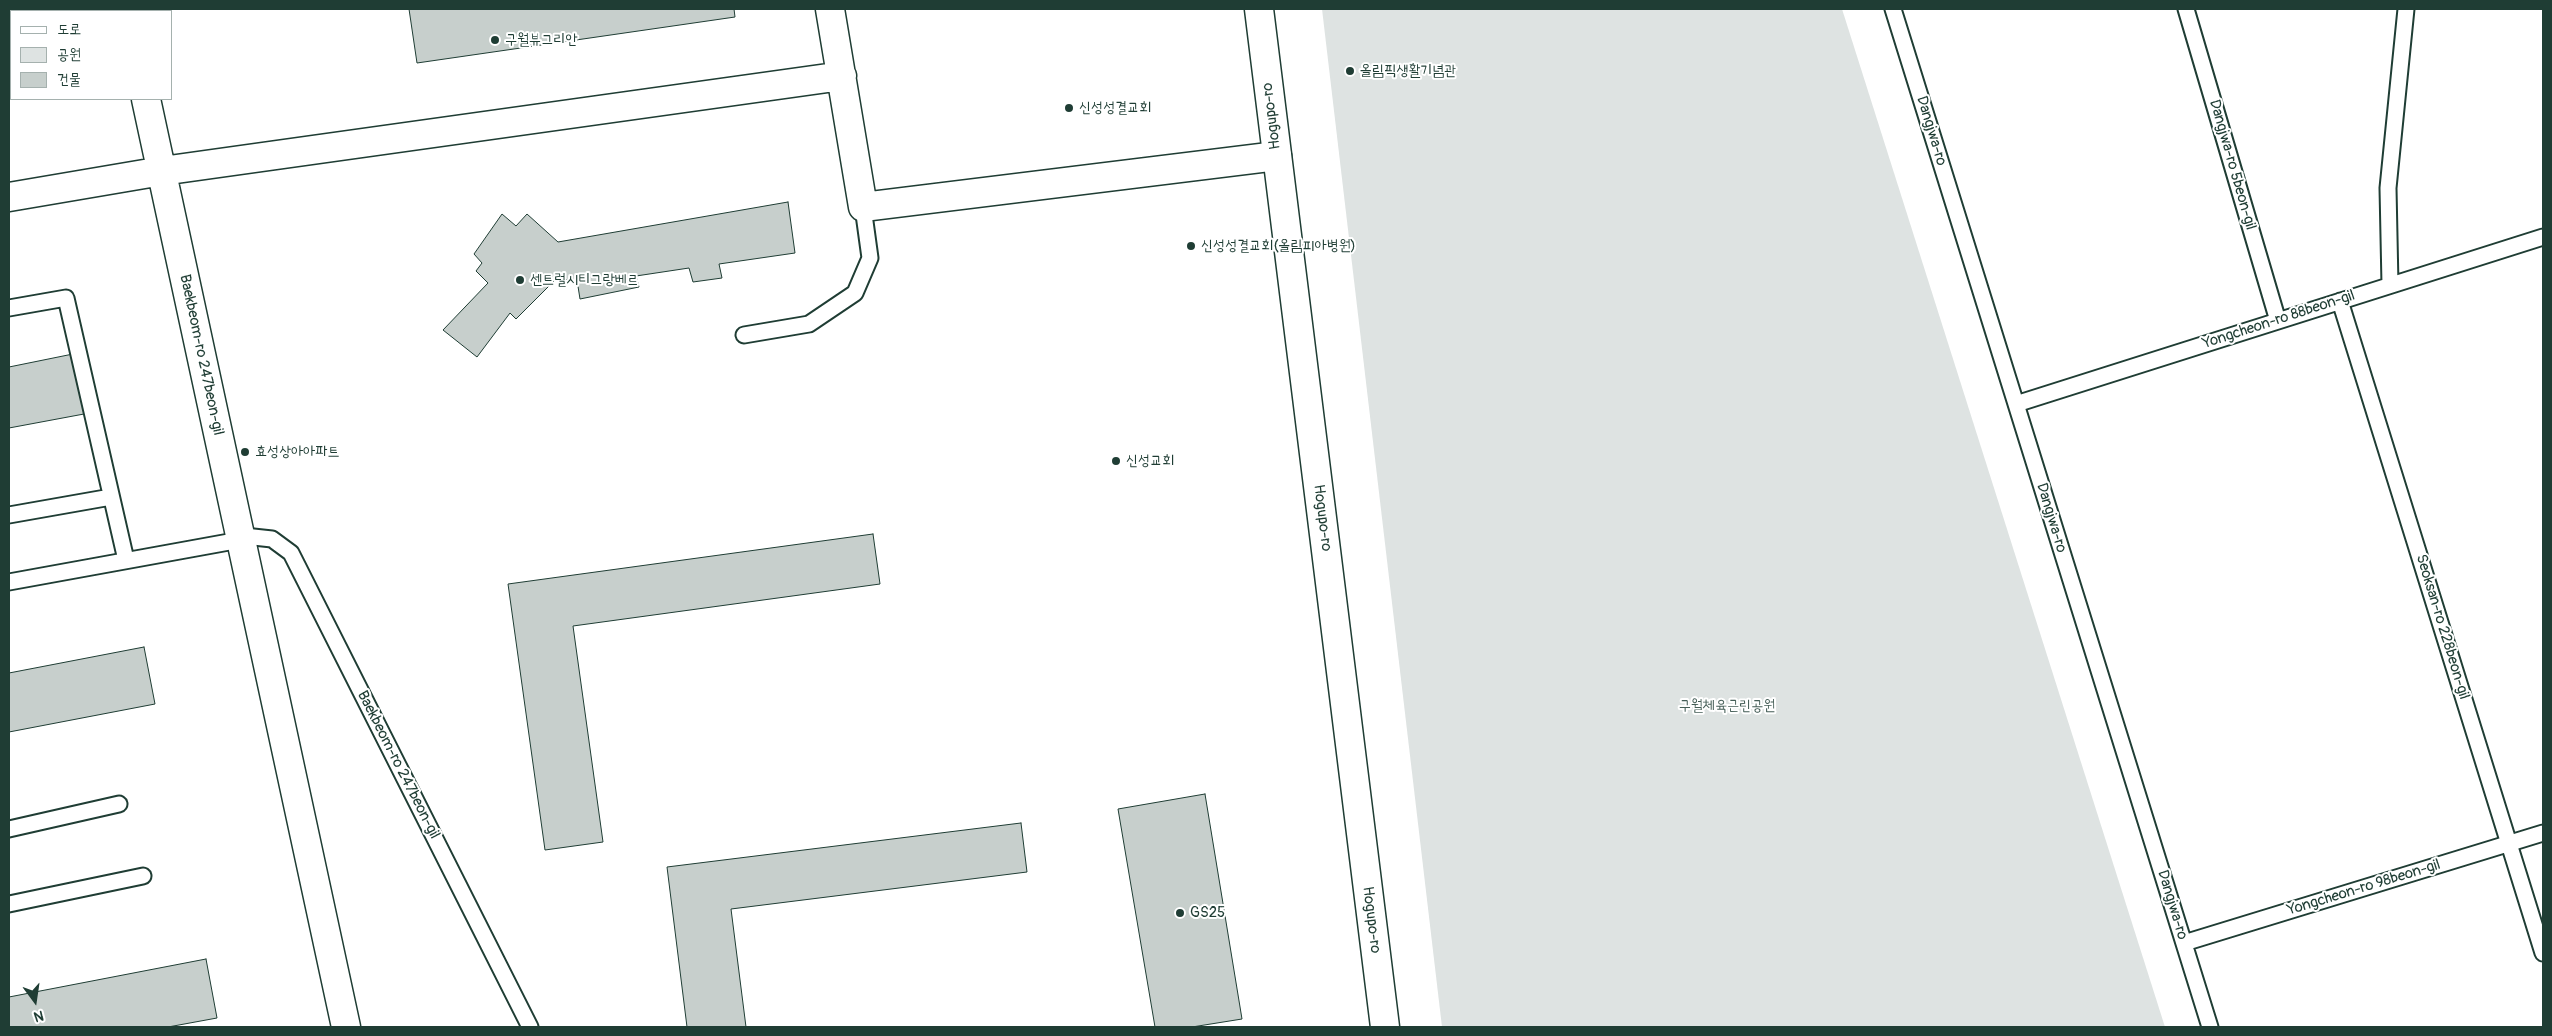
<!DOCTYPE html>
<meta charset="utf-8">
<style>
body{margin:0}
#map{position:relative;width:2552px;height:1036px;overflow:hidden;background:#fff;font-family:Pangolin,"Poor Story",sans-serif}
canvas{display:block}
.frame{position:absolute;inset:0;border:10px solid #1f3d34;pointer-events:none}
.legend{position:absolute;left:10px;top:10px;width:162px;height:90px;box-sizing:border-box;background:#fff;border:1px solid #a5b1ae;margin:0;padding:6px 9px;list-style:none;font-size:15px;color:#1f3d34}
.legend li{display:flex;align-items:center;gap:10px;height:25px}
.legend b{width:25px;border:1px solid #a5b1ae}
.north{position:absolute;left:10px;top:976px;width:50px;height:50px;-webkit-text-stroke:4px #fff;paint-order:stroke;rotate:166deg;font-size:14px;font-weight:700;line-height:20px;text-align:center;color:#1f3d34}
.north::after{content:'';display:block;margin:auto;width:18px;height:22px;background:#1f3d34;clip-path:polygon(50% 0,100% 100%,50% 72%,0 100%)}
</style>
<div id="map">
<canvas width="2552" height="1036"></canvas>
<div class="frame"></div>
<ul class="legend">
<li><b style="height:6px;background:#fff"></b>도로</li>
<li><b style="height:14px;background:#dee3e2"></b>공원</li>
<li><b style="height:14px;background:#c7cfcc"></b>건물</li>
</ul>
<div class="north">N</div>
</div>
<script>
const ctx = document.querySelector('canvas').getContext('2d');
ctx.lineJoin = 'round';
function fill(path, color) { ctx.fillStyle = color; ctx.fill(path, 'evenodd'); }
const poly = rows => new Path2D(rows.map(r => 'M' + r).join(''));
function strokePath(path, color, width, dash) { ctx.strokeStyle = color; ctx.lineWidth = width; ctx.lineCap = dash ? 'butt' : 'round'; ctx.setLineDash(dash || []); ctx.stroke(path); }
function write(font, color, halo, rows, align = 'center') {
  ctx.font = font + ' Pangolin,"Poor Story",sans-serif'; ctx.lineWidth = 4; ctx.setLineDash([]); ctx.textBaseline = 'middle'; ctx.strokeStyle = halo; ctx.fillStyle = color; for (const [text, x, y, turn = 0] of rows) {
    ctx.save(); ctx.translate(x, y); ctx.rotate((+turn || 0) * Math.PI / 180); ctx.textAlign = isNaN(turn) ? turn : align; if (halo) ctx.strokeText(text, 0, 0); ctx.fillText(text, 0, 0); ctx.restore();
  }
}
fill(poly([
 [1322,9,1842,9,2165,1027,1442,1027]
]), '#dee3e2');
const building = poly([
 [409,9,734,9,735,17,417,63,409,9],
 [788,202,795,253,719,264,722,278,693,282,689,268,636,276,639,287,580,299,577,280,556,279,516,319,510,313,477,357,443,330,488,283,476,271,482,263,474,254,502,214,516,226,527,214,558,242,788,202],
 [73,354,84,414,9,428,9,367,73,354],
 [873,534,880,584,573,626,603,842,545,850,508,584,873,534],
 [144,647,155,704,9,732,9,673,144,647],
 [1205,794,1242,1019,1192,1027,1155,1027,1118,809,1205,794],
 [1021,823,1027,872,731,909,746,1027,687,1027,667,867,1021,823],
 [206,959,217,1018,168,1027,9,1027,9,997,206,959]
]);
fill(building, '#c7cfcc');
strokePath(building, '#1f3d34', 1);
const service = poly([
 [1893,9,2210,1027],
 [2186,9,2278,321],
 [2390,285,2388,188,2406,9],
 [2340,301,2543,953],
 [9,308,66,298,126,560],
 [744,335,809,324,855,293,870,258,863,207],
 [2016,404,2543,237],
 [9,515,111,497],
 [9,582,240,540,244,536,272,539,291,553,530,1027],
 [9,829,119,804],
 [9,904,143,876],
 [2184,943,2543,833]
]);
const minor = poly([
 [127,9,127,11],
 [830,9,863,207,1277,156],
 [146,99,346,1027],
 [9,197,162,171,842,76]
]);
const secondary = poly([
 [1259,9,1385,1027]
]);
strokePath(service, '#1f3d34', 19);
strokePath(minor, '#1f3d34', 31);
strokePath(secondary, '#1f3d34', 31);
strokePath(service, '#fff', 15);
strokePath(minor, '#fff', 28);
strokePath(secondary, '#fff', 28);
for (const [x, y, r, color] of [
 [495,40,5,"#1f3d34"],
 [1350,71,5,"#1f3d34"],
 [1069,108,5,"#1f3d34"],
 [1191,246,5,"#1f3d34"],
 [520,280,5,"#1f3d34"],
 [245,452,5,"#1f3d34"],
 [1116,461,5,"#1f3d34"],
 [1180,913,5,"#1f3d34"]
]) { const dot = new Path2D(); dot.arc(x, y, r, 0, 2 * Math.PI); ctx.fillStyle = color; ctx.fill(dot); strokePath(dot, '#fff', 2); }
write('15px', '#1f3d34', '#fff', [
 ["구월뷰그리안",505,40],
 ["올림픽생활기념관",1360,71],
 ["신성성결교회",1079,108],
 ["신성성결교회(올림피아병원)",1201,246],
 ["센트럴시티그랑베르",530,280],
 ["효성상아아파트",255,452],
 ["신성교회",1126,461],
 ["GS25",1190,913]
], 'left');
write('15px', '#1f3d34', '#fff', [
 ["Hogupo-ro",1272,116,-97],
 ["Dangjwa-ro",1931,131,73],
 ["Dangjwa-ro 5beon-gil",2232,165,74],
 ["Yongcheon-ro 88beon-gil",2279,320,-18],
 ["Baekbeom-ro 247beon-gil",201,355,78],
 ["Hogupo-ro",1322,518,83],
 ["Dangjwa-ro",2051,518,73],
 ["Seoksan-ro 228beon-gil",2442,627,73],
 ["Baekbeom-ro 247beon-gil",398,765,63],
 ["Yongcheon-ro 98beon-gil",2364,888,-17],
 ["Dangjwa-ro",2172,905,73],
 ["Hogupo-ro",1371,920,83]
]);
write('15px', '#455e57', '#fff', [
 ["구월체육근린공원",1727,706]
]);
</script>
